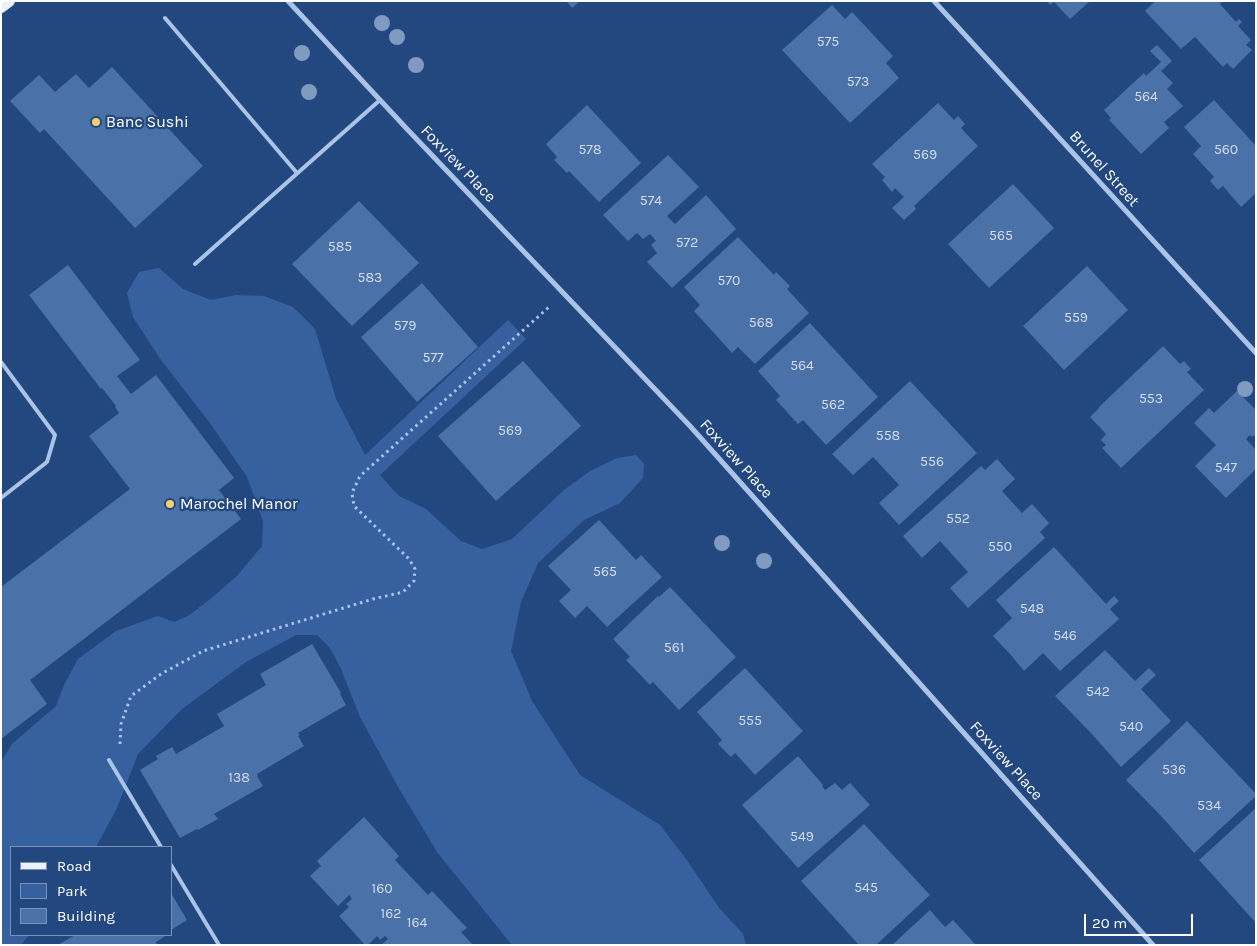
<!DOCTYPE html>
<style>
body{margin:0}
#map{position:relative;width:1257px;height:946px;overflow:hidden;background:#234880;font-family:Karla,sans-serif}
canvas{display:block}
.frame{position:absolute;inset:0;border:2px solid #fff;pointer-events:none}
.legend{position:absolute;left:10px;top:846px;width:162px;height:90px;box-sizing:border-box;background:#234880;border:1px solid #7b91b3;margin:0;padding:6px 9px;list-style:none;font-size:15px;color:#fff}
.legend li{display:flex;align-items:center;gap:10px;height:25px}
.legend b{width:25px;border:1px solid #7b91b3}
.scale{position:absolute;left:1084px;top:914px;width:109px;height:22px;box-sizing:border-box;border:2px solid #fff;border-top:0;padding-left:6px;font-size:15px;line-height:18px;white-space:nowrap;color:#fff;-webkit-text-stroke:4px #234880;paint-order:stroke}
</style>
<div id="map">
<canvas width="1257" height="946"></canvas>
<div class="frame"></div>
<ul class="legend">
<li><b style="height:6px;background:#ebf2fd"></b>Road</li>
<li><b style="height:14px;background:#37619e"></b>Park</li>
<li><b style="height:14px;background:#4b71a9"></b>Building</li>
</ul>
<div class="scale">20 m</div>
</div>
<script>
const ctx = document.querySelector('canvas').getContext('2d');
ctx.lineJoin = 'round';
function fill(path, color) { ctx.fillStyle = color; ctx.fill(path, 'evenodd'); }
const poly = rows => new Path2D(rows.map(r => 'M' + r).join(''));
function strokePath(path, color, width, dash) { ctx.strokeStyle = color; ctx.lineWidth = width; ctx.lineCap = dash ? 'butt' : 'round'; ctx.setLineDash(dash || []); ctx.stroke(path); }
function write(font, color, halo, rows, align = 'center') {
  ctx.font = font + ' Karla,sans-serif'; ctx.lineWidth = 4.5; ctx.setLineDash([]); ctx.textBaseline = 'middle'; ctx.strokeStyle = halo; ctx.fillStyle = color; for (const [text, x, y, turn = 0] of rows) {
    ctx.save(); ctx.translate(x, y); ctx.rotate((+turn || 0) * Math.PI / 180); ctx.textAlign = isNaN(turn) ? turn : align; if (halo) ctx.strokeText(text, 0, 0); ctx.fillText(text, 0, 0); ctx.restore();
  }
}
fill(poly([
 [159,268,183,289,211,300,236,295,264,296,293,307,315,329,336,399,365,455,508,320,526,339,380,475,399,496,426,509,461,541,482,549,512,539,564,490,590,471,617,458,636,455,644,464,643,478,620,503,584,520,538,563,521,602,511,651,532,701,580,775,660,825,686,859,720,909,743,934,746,945,512,945,437,852,398,787,360,717,341,669,330,648,317,635,296,635,246,662,182,709,138,754,116,810,96,847,11,847,11,935,29,935,21,945,1,945,1,762,12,744,56,706,65,683,78,659,116,631,158,616,174,622,188,616,209,600,237,576,262,546,263,521,247,477,210,423,161,360,133,317,127,293,139,272]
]), '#37619e');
fill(poly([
 [566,1,580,1,572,8],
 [1047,1,1090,1,1070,19,1054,2,1050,5],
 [1155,1,1223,1,1220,4,1236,22,1239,19,1242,22,1238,26,1251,40,1246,45,1252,50,1233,69,1227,63,1223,67,1195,37,1181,49,1145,11],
 [832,5,845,19,852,12,893,56,886,63,899,78,850,123,782,50],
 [1157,45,1172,61,1161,71,1173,83,1167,89,1183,106,1164,122,1169,128,1141,154,1109,120,1111,118,1104,110,1144,73,1146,76,1161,62,1150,51],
 [112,67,203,166,135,228,44,129,40,133,10,101,39,75,55,92,76,74,89,88],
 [1214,100,1256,146,1256,193,1241,207,1223,186,1218,190,1210,181,1214,177,1193,154,1201,146,1184,127],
 [938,103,954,120,958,116,965,124,961,128,978,146,914,206,916,209,904,220,892,208,904,197,895,188,892,192,882,180,885,177,872,164],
 [587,105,641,163,599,202,569,171,567,173,554,160,557,157,546,144],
 [668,155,699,187,667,216,675,224,706,195,736,229,672,288,647,262,657,253,651,245,656,241,650,234,643,239,637,233,628,241,603,215],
 [1013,184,1054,228,989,288,948,244],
 [359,201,419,263,352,326,292,264],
 [738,237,774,275,776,272,790,286,787,289,809,313,755,364,738,347,732,353,714,333,694,311,700,305,684,287],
 [68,265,140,360,117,376,131,394,156,375,234,478,219,490,241,519,30,680,47,704,1,739,1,587,130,489,89,436,119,413,115,407,116,406,102,388,101,389,29,295],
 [1087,266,1128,310,1064,370,1023,326],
 [422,283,478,347,417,402,361,337],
 [810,323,878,397,826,445,803,420,798,424,776,400,780,396,758,371],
 [1163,346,1180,364,1184,361,1191,369,1187,372,1204,390,1121,468,1102,448,1106,445,1101,440,1106,434,1090,417,1099,408,1099,407],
 [523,361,581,426,496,501,438,436],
 [910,381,977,453,899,525,879,503,899,485,887,472,873,457,853,475,832,454],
 [1237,391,1256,410,1256,434,1252,437,1250,435,1246,439,1256,450,1256,469,1226,498,1195,466,1216,445,1194,423,1209,408,1214,413],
 [997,459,1015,479,1002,491,1022,513,1032,504,1049,523,1040,532,1045,538,968,608,950,588,968,572,940,541,922,558,903,536,981,466,985,470],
 [599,520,636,560,641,555,662,577,607,627,587,606,575,618,559,601,571,590,548,566],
 [1054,547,1106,604,1114,596,1119,601,1110,609,1119,619,1060,671,1043,653,1024,671,1010,654,993,636,1012,618,996,600],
 [670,587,736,657,679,710,653,682,650,685,626,660,630,657,613,639,658,596,659,597],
 [312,644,341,693,340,694,346,705,298,733,300,735,298,736,304,746,257,774,258,776,257,776,263,786,214,814,218,819,198,830,197,829,180,838,140,770,158,759,156,756,172,747,176,754,224,726,217,714,266,685,260,674],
 [1105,650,1135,681,1149,668,1156,675,1141,689,1171,721,1121,767,1091,733,1055,696],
 [745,668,803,731,755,775,735,753,731,757,718,744,722,740,697,712],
 [1187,721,1256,794,1256,796,1194,853,1162,817,1126,780],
 [798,756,823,785,822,786,825,790,835,783,842,790,850,783,870,805,798,868,742,805],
 [1256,808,1256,923,1199,860],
 [364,817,399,856,395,860,428,895,432,891,467,928,461,932,473,945,381,945,388,939,385,936,380,940,377,936,368,945,365,945,339,916,349,907,346,904,352,899,349,895,338,906,310,876,321,866,317,861],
 [864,824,930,895,876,945,859,945,801,881],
 [171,893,187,920,171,930],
 [930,910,945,927,953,920,976,945,892,945],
 [75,935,167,935,156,942,157,945,58,945]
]), '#4b71a9');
strokePath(poly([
 [120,744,121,724,131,696,161,674,203,651,373,599,403,592,414,581,415,569,409,559,354,506,352,493,360,476,549,307]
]), '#aac3e7', 3, [2.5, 4]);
strokePath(poly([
 [165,18,297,173],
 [195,264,380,100],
 [1,362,55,435,47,462,1,498],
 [109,760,161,847],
 [171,865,219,945]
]), '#aac3e7', 4);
strokePath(poly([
 [288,1,407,129,690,426,1153,945],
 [934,1,1256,353]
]), '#aac3e7', 5);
strokePath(poly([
 [1,7,9,1]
]), '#ebf2fd', 12);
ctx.fillStyle = '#809ac0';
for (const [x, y] of [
 [382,23],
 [397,37],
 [302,53],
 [416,65],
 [309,92],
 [1245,389],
 [722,543],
 [764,561]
]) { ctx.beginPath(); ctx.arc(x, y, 8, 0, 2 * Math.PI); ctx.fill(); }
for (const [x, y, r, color] of [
 [96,122,5,"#f2d16d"],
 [170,504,5,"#f2d16d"]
]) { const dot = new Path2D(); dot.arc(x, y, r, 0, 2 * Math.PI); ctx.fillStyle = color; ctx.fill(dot); strokePath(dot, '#234880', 2); }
write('14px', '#d2dcea', null, [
 ["575",828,42],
 ["573",858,82],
 ["564",1146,97],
 ["578",590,150],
 ["560",1226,150],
 ["569",925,155],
 ["574",651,201],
 ["565",1001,236],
 ["572",687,243],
 ["585",340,247],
 ["583",370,278],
 ["570",729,281],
 ["559",1076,318],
 ["568",761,323],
 ["579",405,326],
 ["577",433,358],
 ["564",802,366],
 ["553",1151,399],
 ["562",833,405],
 ["569",510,431],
 ["558",888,436],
 ["556",932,462],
 ["547",1226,468],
 ["552",958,519],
 ["550",1000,547],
 ["565",605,572],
 ["548",1032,609],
 ["546",1065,636],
 ["561",674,648],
 ["542",1098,692],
 ["555",750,721],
 ["540",1131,727],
 ["536",1174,770],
 ["138",239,778],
 ["534",1209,806],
 ["549",802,837],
 ["545",866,888],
 ["160",382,889],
 ["162",391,914],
 ["164",417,923]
]);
write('16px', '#fff', '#234880', [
 ["Banc Sushi",106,122],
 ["Marochel Manor",180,504]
], 'left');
write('16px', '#fff', '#234880', [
 ["Foxview Place",458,164,46],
 ["Brunel Street",1104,169,48],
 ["Foxview Place",736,459,48],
 ["Foxview Place",1006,761,48]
]);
</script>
